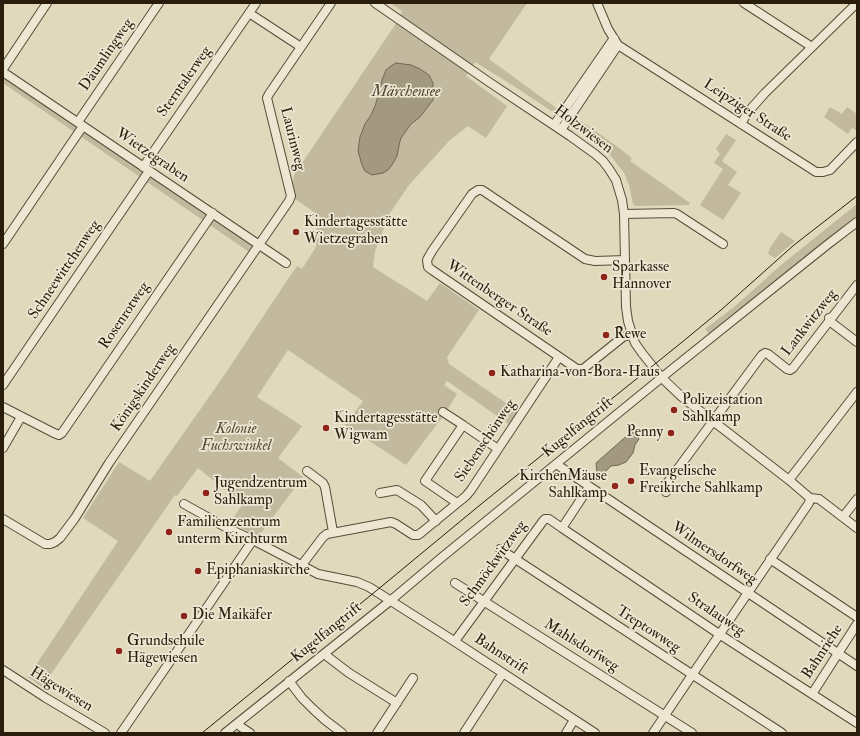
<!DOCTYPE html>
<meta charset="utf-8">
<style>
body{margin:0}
#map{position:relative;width:860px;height:736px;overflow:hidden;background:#e1d9bc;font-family:"IM FELL Double Pica",serif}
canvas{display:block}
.frame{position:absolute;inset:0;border:4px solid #2a1d0b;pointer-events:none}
</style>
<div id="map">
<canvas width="860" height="736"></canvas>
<div class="frame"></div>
</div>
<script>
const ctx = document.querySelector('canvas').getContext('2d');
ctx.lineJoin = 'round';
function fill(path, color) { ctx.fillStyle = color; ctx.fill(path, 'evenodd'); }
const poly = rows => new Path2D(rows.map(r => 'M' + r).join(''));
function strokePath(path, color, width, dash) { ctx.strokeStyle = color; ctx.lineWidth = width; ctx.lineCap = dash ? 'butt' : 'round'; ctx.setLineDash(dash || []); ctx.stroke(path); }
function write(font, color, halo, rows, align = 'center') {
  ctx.font = font + ' "IM FELL Double Pica",serif'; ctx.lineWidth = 3.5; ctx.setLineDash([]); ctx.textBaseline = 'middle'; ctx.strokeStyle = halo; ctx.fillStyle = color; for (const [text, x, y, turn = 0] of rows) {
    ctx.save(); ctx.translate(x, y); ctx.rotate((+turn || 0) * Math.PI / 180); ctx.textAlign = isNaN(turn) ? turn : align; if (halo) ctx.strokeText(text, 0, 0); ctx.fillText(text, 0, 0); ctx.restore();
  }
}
fill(poly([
 [390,3,527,3,489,59,559,110,556,114,509,83,475,62,466,76,507,106,486,138,468,126,450,140,409,185,390,213,375,251,373,267,427,301,440,283,479,310,447,357,449,364,522,414,513,427,447,381,444,385,457,394,444,415,406,465,345,425,363,401,288,350,257,397,302,426,278,458,303,477,258,537,230,522,243,504,198,468,177,496,175,495,42,687,28,677,118,541,83,518,119,462,150,481,223,377,290,276,297,266,302,269,316,247,317,223,321,217,291,196,294,175,399,19,402,11],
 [3,72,259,244,252,254,3,83],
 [830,107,842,114,847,107,857,114,857,131,852,128,848,134,824,117],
 [581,121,615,145,632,158,630,161,690,203,689,205,635,206,633,204,629,185,624,173,611,156,605,150,578,129],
 [726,134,736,140,722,161,737,172,728,185,741,193,723,220,700,205,723,169,714,163,720,154,716,149],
 [857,204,857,216,709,334,705,329,734,307,781,265],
 [781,232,795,241,775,258,768,254,770,248]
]), '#c2b99e');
const water = poly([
 [396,63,411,65,420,69,429,75,433,83,433,100,420,117,411,124,401,138,400,141,397,156,392,165,388,170,383,173,372,175,365,171,362,165,358,151,360,137,365,124,371,115,375,106,379,93,382,80,386,70,391,66,396,63],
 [633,432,636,433,638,436,639,439,635,445,633,453,626,462,619,465,611,466,601,476,597,477,596,476,597,473,596,463,630,433,633,432]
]);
fill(water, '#a39980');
strokePath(water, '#736751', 1);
const minor = poly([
 [375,3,489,82,570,136,595,154,603,161,609,169,616,180,622,200,624,214,626,307,628,321,632,334,635,343,642,353,662,378,682,397,789,480,810,498,819,499,857,528],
 [597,3,608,29,618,45,816,172,823,172,830,170,857,142],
 [744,3,812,47],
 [249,13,301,47],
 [3,69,47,3],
 [3,72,286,263],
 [78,122,159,3],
 [741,124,748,112,765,93,857,3],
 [554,125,614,38],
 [561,130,618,45],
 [143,167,256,3],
 [624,214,674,213,677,214,723,244],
 [3,244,83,126],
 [625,260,595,261,585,259,482,190,478,190,472,194,432,251,427,260,428,267,432,270,577,369,583,369,623,337,632,334],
 [829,318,832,323,857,342],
 [3,385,149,171],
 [3,407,54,433,59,435,62,433,213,213],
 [443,412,463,425],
 [3,448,21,417],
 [556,464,857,666],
 [307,471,323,483,325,487,333,532],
 [789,480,857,392],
 [666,492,668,482,762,355,765,353,768,354,787,369,790,370,793,368,857,285],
 [380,493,397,490,421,505,436,521],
 [457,503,425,481,463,425,498,449],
 [184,504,227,528,253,540],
 [843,517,857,499],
 [3,519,45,544,50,544,55,542,60,538,75,518,109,463,289,201,291,196,267,98,269,94,331,3],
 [562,528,719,634,857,723],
 [500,549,782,733],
 [770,559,857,617],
 [301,566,323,537,327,534,391,522,396,524,413,535,418,535,422,532,466,496,471,490,559,357],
 [455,583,692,733],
 [455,641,543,521,545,519,549,519,562,528,589,487],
 [325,653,328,657,349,673,397,703],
 [3,670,46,698,105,733],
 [289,681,302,698,313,709,325,720,342,733],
 [812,694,857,624],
 [238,723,241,727,250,733],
 [121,733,253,540,318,574,357,582,369,587,443,634,595,733],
 [225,733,390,601,441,558,671,370,827,245,857,222],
 [377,733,413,678],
 [464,733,503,673],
 [566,733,574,720],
 [653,733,692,675,809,503,810,498]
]);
strokePath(minor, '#584c37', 10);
strokePath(minor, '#ece6d3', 8);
strokePath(poly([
 [202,733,376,591,480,505,681,343,721,310,794,245,857,196]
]), '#2a1d0b', 1);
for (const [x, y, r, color] of [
 [296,232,4,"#8f2418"],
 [604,277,4,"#8f2418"],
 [606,335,4,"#8f2418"],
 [492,373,4,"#8f2418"],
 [674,410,4,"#8f2418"],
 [326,428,4,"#8f2418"],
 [671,433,4,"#8f2418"],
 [631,481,4,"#8f2418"],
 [615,486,4,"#8f2418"],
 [206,493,4,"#8f2418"],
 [169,532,4,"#8f2418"],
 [198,571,4,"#8f2418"],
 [184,616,4,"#8f2418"],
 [119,651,4,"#8f2418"]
]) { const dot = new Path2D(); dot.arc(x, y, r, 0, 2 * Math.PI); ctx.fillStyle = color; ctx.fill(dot); strokePath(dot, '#ece6d3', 1.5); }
write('15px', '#2a1d0b', '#ece6d3', [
 ["Däumlingweg",107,55,-56],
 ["Sterntalerweg",185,82,-55],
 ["Leipziger Straße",747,111,33],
 ["Holzwiesen",583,130,37],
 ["Laurinweg",292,139,76],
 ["Wietzegraben",152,156,34],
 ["Schneewittchenweg",65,270,-56],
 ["Wittenberger Straße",499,299,34],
 ["Rosenrotweg",125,316,-56],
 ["Lankwitzweg",810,323,-52],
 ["Königskinderweg",144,388,-56],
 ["Kugelfangtrift",578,428,-39],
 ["Siebenschönweg",486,441,-56],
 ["Wilmersdorfweg",714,554,34],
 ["Schmöckwitzweg",494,564,-54],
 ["Stralauweg",716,615,34],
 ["Treptowweg",648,630,33],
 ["Kugelfangtrift",327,633,-39],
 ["Mahlsdorfweg",581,646,32],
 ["Bahnriehe",823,652,-57],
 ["Bahnstrift",501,655,33],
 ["Hägewiesen",61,690,32]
]);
write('15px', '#2a1d0b', '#ece6d3', [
 ["Kindertagesstätte",304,223],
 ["Wietzegraben",304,240],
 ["Sparkasse",612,268],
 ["Hannover",612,285],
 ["Rewe",614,335],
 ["Katharina-von-Bora-Haus",500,373],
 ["Polizeistation",682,401],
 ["Sahlkamp",682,418],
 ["Kindertagesstätte",334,419],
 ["Wigwam",334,436],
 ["Penny",663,433,"right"],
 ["Evangelische",639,472],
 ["Freikirche Sahlkamp",639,489],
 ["KirchenMäuse",607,477,"right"],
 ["Sahlkamp",607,494,"right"],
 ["Jugendzentrum",214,484],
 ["Sahlkamp",214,501],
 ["Familienzentrum",177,523],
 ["unterm Kirchturm",177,540],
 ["Epiphaniaskirche",206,571],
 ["Die Maikäfer",192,616],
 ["Grundschule",127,642],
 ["Hägewiesen",127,659]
], 'left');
write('italic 15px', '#584c37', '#ece6d3', [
 ["Kolonie",236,430],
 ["Fuchswinkel",236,447]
]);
write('italic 16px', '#544834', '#ece6d3', [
 ["Märchensee",406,93]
]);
</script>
